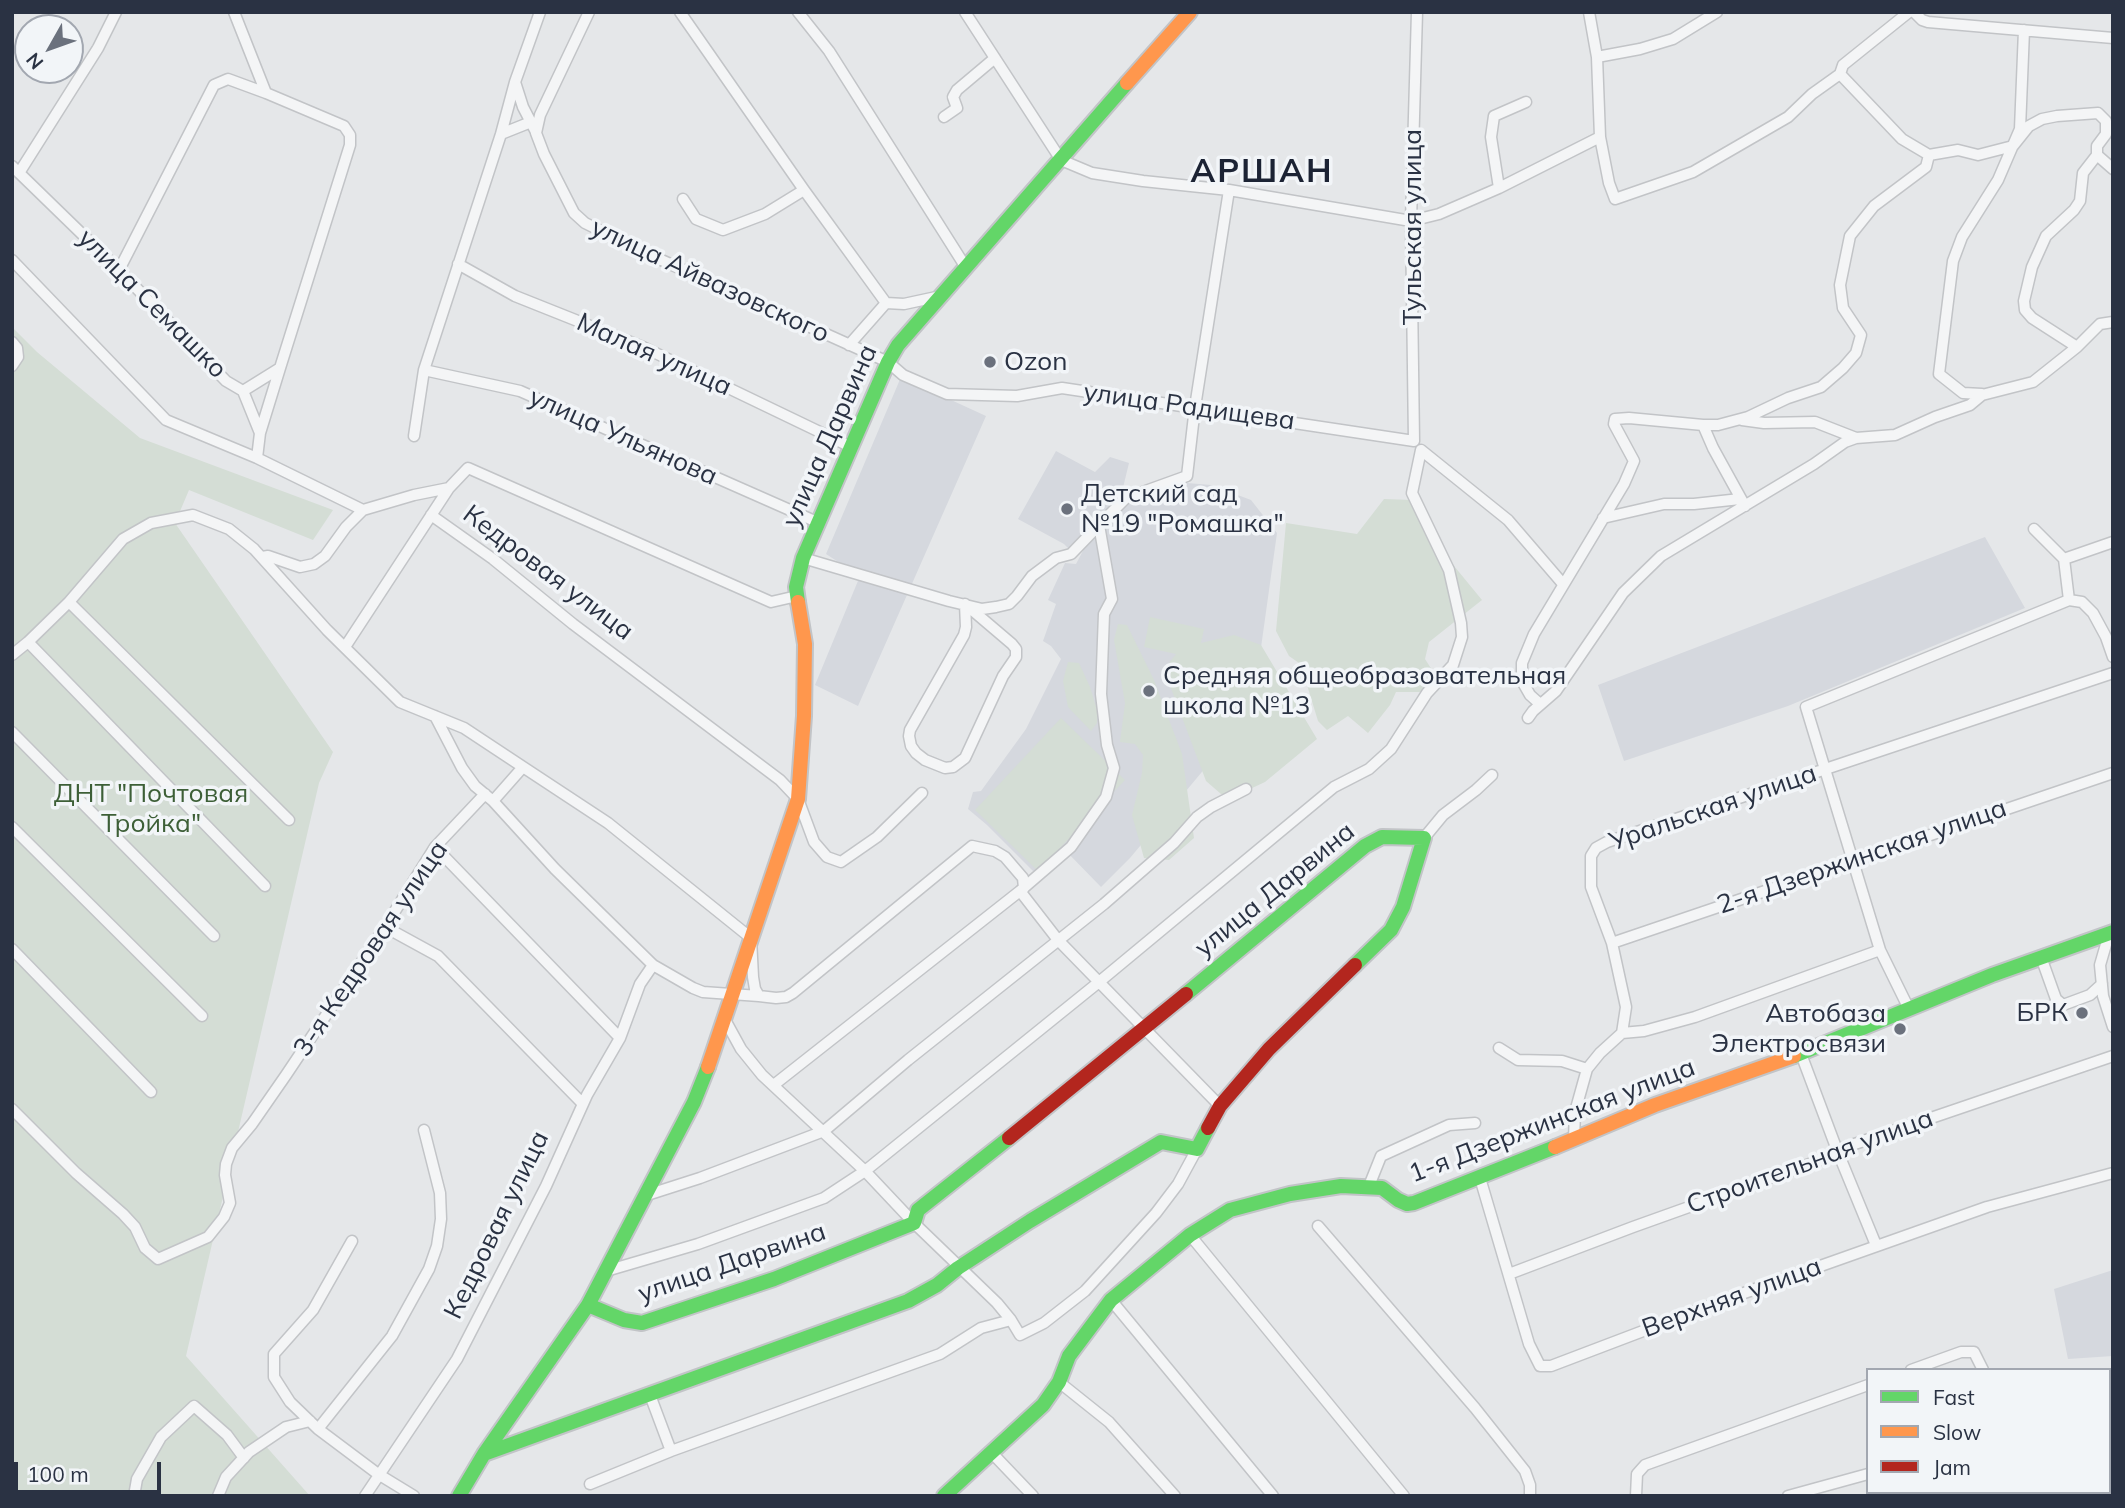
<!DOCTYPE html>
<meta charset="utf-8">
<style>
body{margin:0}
#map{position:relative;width:2125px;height:1508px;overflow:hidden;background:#e5e7e9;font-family:Mulish,sans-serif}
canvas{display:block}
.frame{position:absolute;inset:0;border:14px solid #2a3243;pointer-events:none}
.legend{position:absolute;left:1866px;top:1368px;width:245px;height:126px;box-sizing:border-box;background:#f2f5f8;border:2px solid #a2a7b0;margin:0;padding:9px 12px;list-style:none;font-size:21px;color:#2a3243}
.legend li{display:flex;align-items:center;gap:14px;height:35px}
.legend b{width:35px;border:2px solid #a2a7b0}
.north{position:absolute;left:14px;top:14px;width:70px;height:70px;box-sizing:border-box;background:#f2f5f8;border:2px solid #a2a7b0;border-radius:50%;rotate:230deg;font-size:19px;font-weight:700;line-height:28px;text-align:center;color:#2a3243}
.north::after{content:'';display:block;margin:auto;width:24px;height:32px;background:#6b717d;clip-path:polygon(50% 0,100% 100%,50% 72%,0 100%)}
.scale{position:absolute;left:14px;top:1462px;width:147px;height:32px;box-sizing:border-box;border:4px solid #2a3243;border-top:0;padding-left:9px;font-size:21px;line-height:24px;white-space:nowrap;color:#2a3243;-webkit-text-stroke:5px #f2f5f8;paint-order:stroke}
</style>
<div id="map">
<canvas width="2125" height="1508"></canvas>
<div class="frame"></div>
<ul class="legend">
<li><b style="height:9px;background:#63d668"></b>Fast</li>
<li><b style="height:9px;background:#ff974d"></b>Slow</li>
<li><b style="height:9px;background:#b3261e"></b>Jam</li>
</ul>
<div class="north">N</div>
<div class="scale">100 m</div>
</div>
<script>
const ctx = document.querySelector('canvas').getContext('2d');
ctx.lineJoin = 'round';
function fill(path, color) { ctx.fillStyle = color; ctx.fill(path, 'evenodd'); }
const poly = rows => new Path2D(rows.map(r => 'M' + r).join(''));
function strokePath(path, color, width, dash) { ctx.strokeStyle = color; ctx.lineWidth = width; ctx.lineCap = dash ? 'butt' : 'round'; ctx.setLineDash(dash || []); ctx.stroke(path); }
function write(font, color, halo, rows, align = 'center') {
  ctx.font = font + ' Mulish,sans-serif'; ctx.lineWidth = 7; ctx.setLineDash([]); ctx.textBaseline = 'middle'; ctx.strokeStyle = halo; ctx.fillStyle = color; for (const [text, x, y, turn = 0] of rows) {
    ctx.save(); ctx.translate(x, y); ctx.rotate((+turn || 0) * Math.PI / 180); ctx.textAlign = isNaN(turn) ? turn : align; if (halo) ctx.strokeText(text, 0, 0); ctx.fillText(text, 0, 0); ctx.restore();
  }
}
fill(poly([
 [901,377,986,416,858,706,815,685,860,576,826,554],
 [1056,451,1095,472,1110,457,1129,463,1120,500,1071,551,1064,544,1018,519],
 [1175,482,1211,485,1251,500,1277,533,1252,712,1130,858,1101,887,1063,848,1035,873,987,825,968,809,973,792,981,791,1026,729,1061,659,1051,646,1043,641,1056,604,1048,600,1065,563,1076,564,1085,547,1122,507,1149,491],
 [1985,537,2025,608,1788,706,1624,761,1598,685],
 [2113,1270,2113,1356,2068,1359,2054,1289]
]), '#d5d8de');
fill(poly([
 [12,327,37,352,140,438,333,510,313,540,189,490,175,523,333,752,319,783,186,1356,310,1496,12,1496],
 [1384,499,1413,500,1436,544,1482,600,1429,642,1425,659,1434,673,1430,685,1420,692,1396,692,1390,705,1368,733,1348,716,1327,730,1318,721,1307,685,1309,670,1289,656,1276,631,1286,523,1357,534],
 [1150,617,1204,629,1201,643,1234,635,1261,645,1317,739,1265,782,1235,796,1221,794,1206,781,1166,675,1169,663,1176,654,1144,647],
 [1118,624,1127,625,1154,680,1182,754,1194,838,1169,860,1144,858,1132,815,1142,773,1143,755,1135,744,1120,742,1125,703,1114,640],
 [1068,662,1079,663,1090,687,1097,710,1097,723,1091,731,1068,707,1063,681],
 [1061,718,1125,780,1038,871,975,810]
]), '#d4ddd5');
const street = poly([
 [234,12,266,93,344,126,350,135,350,145,280,368,243,391],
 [589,12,540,115,536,133,544,154,574,213,585,223,648,254,888,362,903,375,947,394,1017,396,1062,388,1414,441,1411,221,1417,12],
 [680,12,804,190,886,303],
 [798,12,829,51,965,266],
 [965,12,1061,160,1092,173,1143,181,1229,190,1411,221,1439,214,1499,188,1600,137],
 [1589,12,1597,57,1600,137,1609,183,1615,199,1693,172,1788,117,1812,94,1840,74,1843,65,1909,12],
 [1914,12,1922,20,1928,22,2113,38],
 [1597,57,1640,49,1673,39,1717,12],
 [1840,74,1902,139,1929,155,1958,150,1978,155,2013,146,2029,126,2042,119,2057,116,2098,113,2106,121,2106,134,2097,146,2097,155,2113,169],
 [944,117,957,108,953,97,957,90,995,58],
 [536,132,523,107,515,82,540,12],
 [501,134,531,122],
 [12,166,119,270,226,381,243,391,260,433,257,458],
 [19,173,98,48,116,12],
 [1499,188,1491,137,1494,116,1526,102],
 [683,199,696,219,723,230,765,214,804,190],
 [12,260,166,420,257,458,363,510,414,495,449,488],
 [458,264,515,296,643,347,849,446],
 [119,270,214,85,228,79,266,93],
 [12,342,17,348,18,357,12,366],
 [849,345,886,303,904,304,941,296],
 [2077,347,2032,318,2025,310,2024,301,2032,267,2046,236,2074,210,2080,201,2083,173,2097,155],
 [424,370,520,391,817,522],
 [1982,394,1963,393,1939,374,1953,261,1962,237,1998,180,2020,129,2024,30],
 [1742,420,1764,423,1815,422,1856,438],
 [1703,425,1718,425,1748,417,1788,398,1821,387,1843,368,1856,353,1861,335,1843,308,1840,285,1850,236,1874,206,1926,167,1929,155],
 [260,433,280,368],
 [414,436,424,370,501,134,515,82],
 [431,515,493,559,573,624,780,780,798,799,814,842,827,857,841,862,877,837,922,793],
 [1603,518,1664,504,1694,504,1740,499],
 [1099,525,1126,498,1187,476,1195,407,1229,190],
 [2034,529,2064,559,2113,542],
 [262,557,268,556,300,567,314,564,325,556,346,527,363,510],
 [803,558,949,601,982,609,996,607,1009,604,1017,596,1032,576,1056,558,1071,554,1099,525,1112,599,1104,614,1101,694,1107,745,1114,768,1106,797,1071,847,1020,891,1058,940,1220,1106],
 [2064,559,2069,600],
 [69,602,123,539,151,523,193,515,229,529,254,549,327,630,400,702,464,728,523,767],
 [965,604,1012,644,1016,649,1016,657,1003,676,965,758,953,767,945,768,925,760,916,753,911,746,909,736,910,730,964,635,966,627,965,604],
 [28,642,69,602,289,820],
 [345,647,449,488,468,468,771,602,797,596],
 [12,655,28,642,265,886],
 [1540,704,1530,695,1522,681,1522,663,1534,634,1624,484,1634,461,1614,424,1615,419,1629,418,1703,425,1713,448,1745,506],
 [435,716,462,768,475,786,493,801,555,869,653,965,693,988,703,992,759,996],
 [1528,718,1533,711,1556,691,1623,593,1661,556,1814,464,1845,442,1856,438,1895,435,1935,417,1970,405,1982,395,2033,382,2077,347,2100,324,2113,322],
 [12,732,214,936],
 [493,801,523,767,608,823,751,938,753,977,755,989,759,996,776,998,786,997,793,993,972,846,995,851,1005,857,1023,878,1024,888],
 [12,827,202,1016],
 [1424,838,1443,815,1476,790,1492,775],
 [435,847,620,1038],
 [385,927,438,956,583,1104],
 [2109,934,2100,965,2103,996,2113,1027],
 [1612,943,2113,773],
 [12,949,151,1092],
 [1880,950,1695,1017,1644,1031,1622,1033,1626,1007,1612,943,1591,887,1591,856,1596,848,1607,842,2113,673],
 [2041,957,2056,999,2063,1005,2090,995,2102,984],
 [1909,1009,1880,950,1806,707,2069,600,2082,602,2093,613,2106,637,2113,657],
 [724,1018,741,1049,762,1075,865,1171,914,1223,997,1303,1011,1320,1020,1335,1044,1323,1085,1291,1156,1213,1178,1184,1197,1149],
 [1499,1048,1518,1060,1562,1061,1587,1069],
 [1801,1054,1837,1150,1876,1245],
 [775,1084,1020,891],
 [12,1109,76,1173,123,1214,135,1227,145,1248,158,1259,208,1237,224,1217,230,1203,225,1175,226,1164,232,1148,252,1124,286,1075,385,927,435,847,485,794],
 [1574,1139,1575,1112,1587,1069,1600,1053,1622,1033],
 [1480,1178,1529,1344,1540,1366,1551,1366,1730,1298,1987,1207,2113,1173],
 [1369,1186,1381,1156,1449,1125,1475,1123],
 [647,1195,700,1178,824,1131,908,1060,1104,904,1174,843,1197,817,1211,807,1246,789],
 [1318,1226,1475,1408,1525,1471,1530,1485,1530,1496],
 [1190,1235,1404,1496],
 [352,1241,313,1310,274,1354,274,1377,290,1402,318,1429,378,1474,414,1496],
 [606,1271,698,1244,824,1198,865,1171,1099,982,1334,787,1369,769,1391,749,1427,693,1453,665,1462,637,1461,623,1449,570,1412,493,1421,450,1508,520,1563,584],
 [1509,1274,1633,1227,1823,1159,1837,1150,2113,1056],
 [1111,1300,1273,1496],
 [1911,1370,1961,1352,1974,1352,1983,1370],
 [1059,1382,1109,1422,1175,1496],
 [650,1395,671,1451],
 [2109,1420,2113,1421],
 [318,1429,392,1336,429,1269,437,1246,441,1219,440,1193,424,1130],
 [991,1452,1033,1496],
 [590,1484,671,1451,940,1354,981,1328,1011,1320],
 [2012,1492,2022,1496],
 [134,1496,137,1479,161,1437,194,1406,227,1435,244,1458],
 [218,1496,226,1477,249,1452,286,1427,310,1421],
 [365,1496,457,1359,546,1186,587,1095,620,1038,640,984,653,965],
 [1636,1496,1637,1474,1645,1465,1868,1385],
 [1788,1496,1868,1474],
 [2090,1496,2113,1494]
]);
const fast = poly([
 [798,602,796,587,803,558,888,362,898,345,1127,83],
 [1186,994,1365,846,1382,837,1424,838,1403,907,1391,930,1355,965],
 [1794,1056,1992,975,2113,932],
 [588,1305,624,1320,642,1323,774,1279,914,1223,918,1210,1009,1138],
 [484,1454,908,1301,937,1285,958,1268,1030,1221,1161,1142,1197,1149,1208,1128],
 [459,1496,484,1454,588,1305,694,1102,708,1067],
 [944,1496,1043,1405,1059,1382,1069,1356,1111,1300,1190,1235,1230,1210,1290,1194,1341,1186,1382,1188,1398,1200,1407,1204,1414,1203,1555,1147]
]);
const slow = poly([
 [1127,83,1190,12],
 [708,1067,798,799,804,716,805,644,798,602],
 [1555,1147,1655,1105,1794,1056]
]);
const jam = poly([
 [1208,1128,1220,1106,1269,1049,1355,965],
 [1009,1138,1186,994]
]);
strokePath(street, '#c2c4c7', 13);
strokePath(fast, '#c2c4c7', 18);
strokePath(slow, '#c2c4c7', 18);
strokePath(jam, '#c2c4c7', 18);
strokePath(street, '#f4f5f6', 10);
strokePath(fast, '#63d668', 14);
strokePath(slow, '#ff974d', 14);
strokePath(jam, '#b3261e', 14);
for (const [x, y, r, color] of [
 [990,362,7,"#6b717d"],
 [1067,509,7,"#6b717d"],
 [1149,691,7,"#6b717d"],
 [2082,1013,7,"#6b717d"],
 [1900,1029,7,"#6b717d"]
]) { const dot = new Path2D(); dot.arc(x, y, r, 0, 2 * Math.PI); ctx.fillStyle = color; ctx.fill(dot); strokePath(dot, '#f2f5f8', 2.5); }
write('26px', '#2a3243', '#f2f5f8', [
 ["Тульская улица",1413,227,-90],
 ["улица Айвазовского",710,281,25],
 ["улица Семашко",152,304,45],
 ["Малая улица",654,355,24],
 ["улица Радищева",1189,407,8],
 ["улица Дарвина",830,436,-66],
 ["улица Ульянова",623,437,24],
 ["Кедровая улица",548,573,37],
 ["Уральская улица",1713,808,-19],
 ["2-я Дзержинская улица",1862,857,-19],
 ["улица Дарвина",1275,890,-39],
 ["3-я Кедровая улица",371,949,-56],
 ["1-я Дзержинская улица",1552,1121,-21],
 ["Строительная улица",1810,1162,-20],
 ["Кедровая улица",497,1225,-64],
 ["улица Дарвина",732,1263,-19],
 ["Верхняя улица",1732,1298,-20]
]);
write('26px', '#2a3243', '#f2f5f8', [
 ["Ozon",1004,362],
 ["Детский сад",1081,494],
 ["№19 \"Ромашка\"",1081,524],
 ["Средняя общеобразовательная",1163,676],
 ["школа №13",1163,706],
 ["БРК",2068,1013,"right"],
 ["Автобаза",1886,1014,"right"],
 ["Электросвязи",1886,1044,"right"]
], 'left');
write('26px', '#3d5f37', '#f2f5f8', [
 ["ДНТ \"Почтовая",151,794],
 ["Тройка\"",151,824]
]);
ctx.letterSpacing = '2px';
write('bold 33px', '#1c2334', '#f2f5f8', [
 ["АРШАН",1262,172]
]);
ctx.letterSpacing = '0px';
</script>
